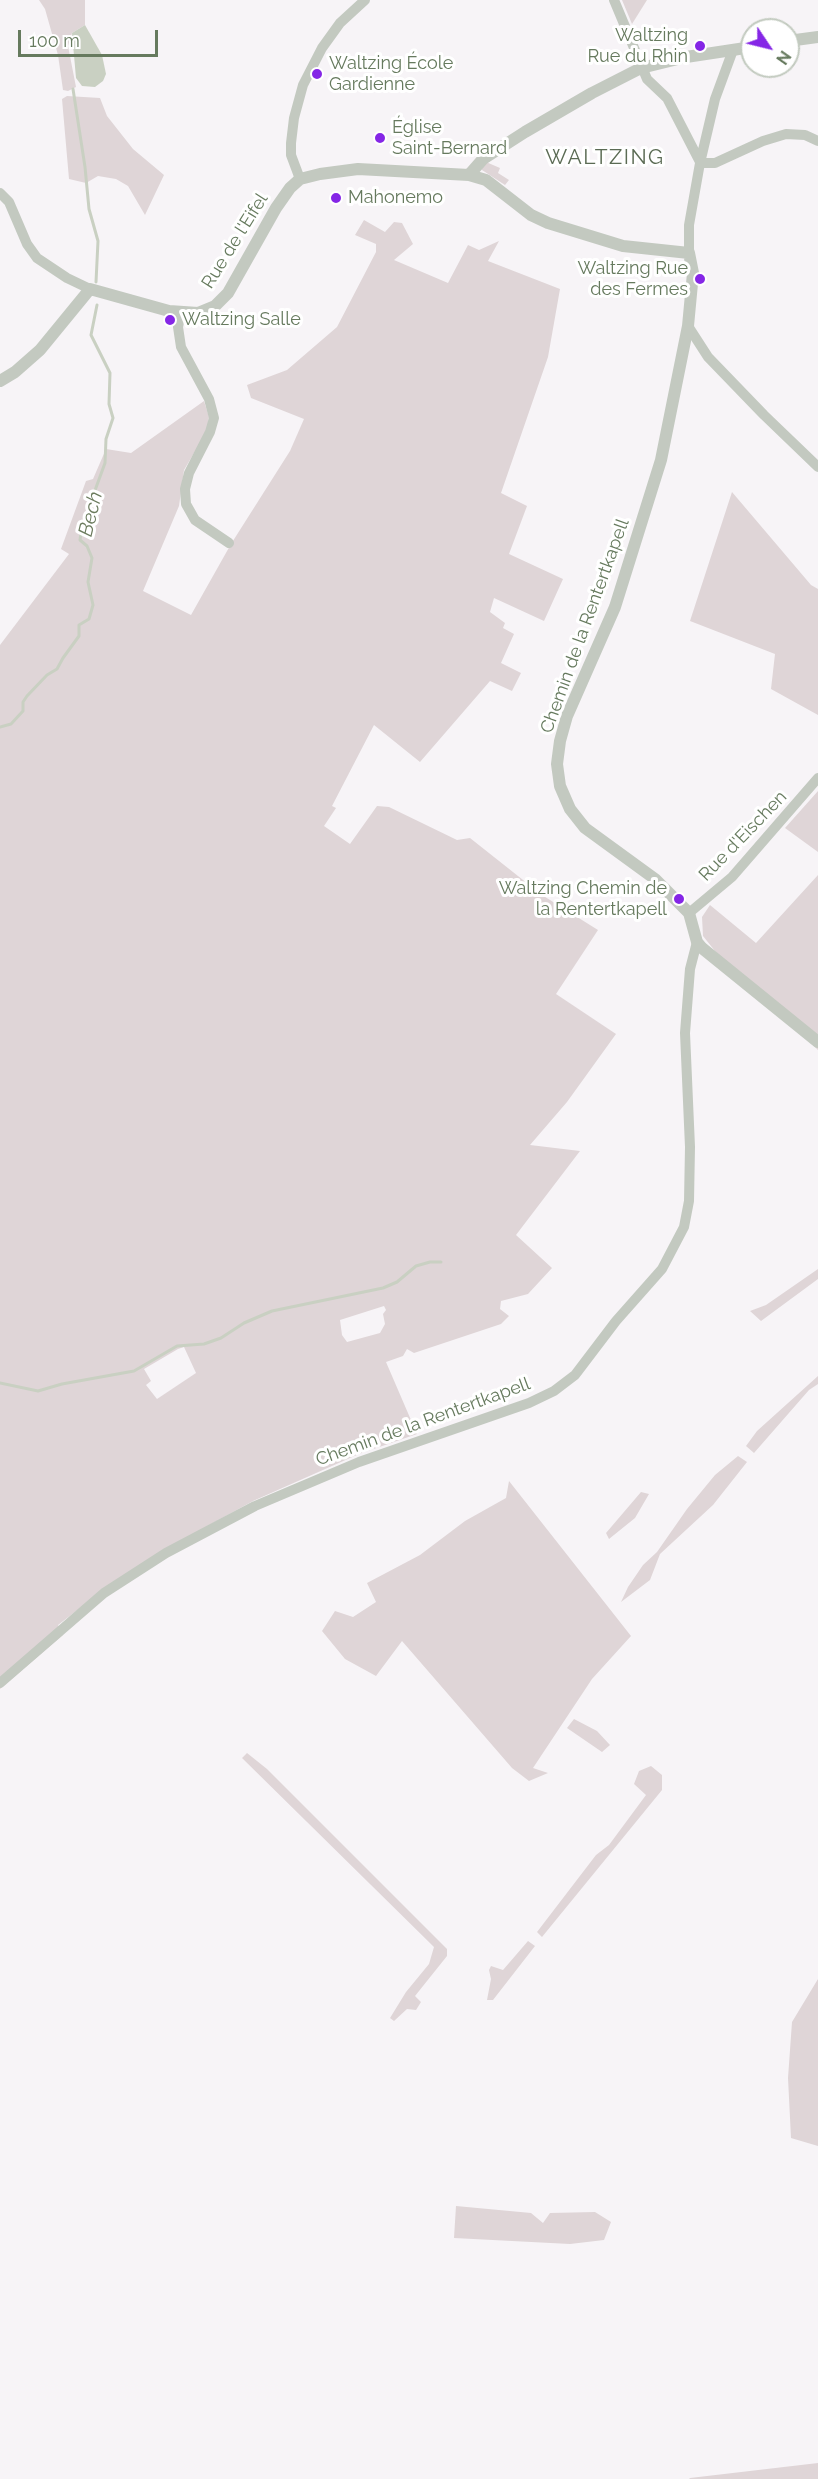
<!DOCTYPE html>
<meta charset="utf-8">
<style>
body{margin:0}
#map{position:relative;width:818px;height:2479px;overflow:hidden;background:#f7f4f7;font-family:Raleway,sans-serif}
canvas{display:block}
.north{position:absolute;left:740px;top:18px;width:60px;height:60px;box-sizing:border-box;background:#fff;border:2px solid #c2cabf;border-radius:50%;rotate:125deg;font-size:16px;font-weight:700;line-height:24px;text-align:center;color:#667a5e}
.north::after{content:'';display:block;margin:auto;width:21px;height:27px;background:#8526e6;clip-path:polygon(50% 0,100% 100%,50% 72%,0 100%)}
.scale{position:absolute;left:18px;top:30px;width:140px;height:27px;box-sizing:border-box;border:3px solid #667a5e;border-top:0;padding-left:8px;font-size:18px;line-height:21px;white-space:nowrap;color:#667a5e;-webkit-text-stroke:4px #fff;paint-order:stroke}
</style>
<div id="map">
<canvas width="818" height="2479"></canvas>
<div class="north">N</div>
<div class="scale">100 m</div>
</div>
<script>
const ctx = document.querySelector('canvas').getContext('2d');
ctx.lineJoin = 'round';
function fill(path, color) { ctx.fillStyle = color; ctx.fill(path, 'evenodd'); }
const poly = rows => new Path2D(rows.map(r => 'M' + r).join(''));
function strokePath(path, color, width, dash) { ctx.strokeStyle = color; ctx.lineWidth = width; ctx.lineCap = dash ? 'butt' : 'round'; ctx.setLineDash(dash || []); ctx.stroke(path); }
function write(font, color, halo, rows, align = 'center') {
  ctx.font = font + ' Raleway,sans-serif'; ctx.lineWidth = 6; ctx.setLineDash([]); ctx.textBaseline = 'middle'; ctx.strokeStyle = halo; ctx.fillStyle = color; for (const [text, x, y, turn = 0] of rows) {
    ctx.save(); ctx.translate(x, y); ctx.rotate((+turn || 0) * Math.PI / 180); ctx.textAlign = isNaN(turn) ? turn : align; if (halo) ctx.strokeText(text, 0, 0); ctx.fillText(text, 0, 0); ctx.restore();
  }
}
fill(poly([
 [39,0,85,0,85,25,72,33,68,46,76,87,68,91,63,90,58,55,45,9],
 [622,0,647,0,632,24],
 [67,96,100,98,107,116,133,149,164,175,145,215,128,186,116,179,98,176,86,183,69,179,62,99],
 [486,162,500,168,498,173,509,180,505,185,482,170,481,167],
 [364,220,385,232,394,222,402,223,413,244,394,260,448,283,468,245,479,250,499,241,488,261,560,289,548,357,501,493,527,506,509,554,563,579,544,621,494,598,490,612,505,623,503,628,514,634,501,663,521,673,512,691,490,681,420,762,374,725,332,806,336,808,324,826,350,844,377,806,389,807,457,840,470,838,542,895,598,930,556,994,616,1034,567,1102,530,1145,580,1151,516,1235,552,1268,528,1294,501,1301,500,1309,509,1316,501,1324,414,1353,407,1349,403,1356,386,1362,417,1434,359,1454,253,1501,164,1550,102,1591,58,1625,63,1635,0,1689,0,645,69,554,61,549,86,481,93,479,106,449,131,453,204,401,209,417,207,431,184,470,179,506,143,591,191,615,231,544,290,451,304,419,251,398,247,385,287,370,337,327,376,252,376,244,355,235],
 [384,1306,386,1310,383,1314,385,1324,380,1333,347,1342,342,1335,340,1320],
 [184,1347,196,1373,157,1399,146,1385,151,1381,144,1369,178,1349],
 [732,492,811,585,818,589,818,715,771,689,775,654,690,621],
 [818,791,818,852,785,828],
 [818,875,818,1050,715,951,703,936,702,917,710,905,756,943],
 [818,1269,818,1279,761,1321,750,1311,766,1305],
 [818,1376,818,1384,809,1390,754,1453,746,1446,757,1431],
 [738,1456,747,1462,713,1505,660,1554,650,1580,621,1602,628,1587,643,1565,657,1552,687,1509,715,1475],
 [509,1481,631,1636,592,1679,533,1768,548,1773,529,1781,512,1768,402,1641,376,1676,345,1659,322,1631,335,1611,353,1617,376,1602,367,1583,420,1555,465,1521,506,1498],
 [641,1492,649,1494,635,1518,609,1539,606,1533],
 [574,1719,597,1731,610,1745,602,1752,567,1728],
 [247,1753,267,1769,447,1949,447,1956,415,1996,421,2002,416,2010,407,2009,394,2021,390,2018,406,1992,429,1964,434,1947,242,1758],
 [651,1766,662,1775,662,1790,542,1937,537,1932,596,1855,609,1845,646,1795,634,1784,639,1771],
 [528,1941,535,1946,493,2000,487,2000,491,1979,489,1970,491,1966,503,1970],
 [818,1979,818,2146,791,2138,788,2078,792,2022],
 [456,2206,531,2213,543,2223,550,2213,595,2212,611,2222,604,2240,570,2244,454,2238],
 [818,2463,818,2479,689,2479,690,2478]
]), '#dfd5d7');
fill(poly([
 [85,25,102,55,106,74,103,81,95,87,82,86,76,78,72,33]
]), '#c9d0c2');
strokePath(poly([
 [73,89,85,167,89,209,98,241,96,282],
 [0,727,11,724,23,711,23,702,27,696,47,675,57,669,63,658,79,636,79,625,89,619,93,605,88,582,92,558,87,546,80,540,82,526,105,463,106,439,113,418,109,404,110,373,91,335,97,305],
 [0,1383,38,1391,62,1384,134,1371,177,1346,204,1344,221,1338,244,1323,272,1311,383,1288,397,1282,416,1266,430,1262,441,1262]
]), '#c9d0c2', 3);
strokePath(poly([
 [614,0,647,79,667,98,700,162],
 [700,163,715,163,763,141,786,134,805,135,818,141],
 [300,179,291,155,291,143,294,118,303,85,322,48,340,23,365,0],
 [0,193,9,202,27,244,37,258,67,278,90,289],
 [689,253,689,225,700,163,715,99,733,50],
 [181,312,178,327,181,347,209,399,214,418,210,432,189,473,185,489,186,504,195,520,229,543],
 [688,326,708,357,764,415,818,467],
 [689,913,732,877,818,778],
 [0,1683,104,1593,166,1553,255,1506,359,1462,529,1403,554,1391,575,1375,616,1321,662,1269,684,1227,689,1201,690,1147,685,1033,690,969,697,942]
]), '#c3c9c0', 10);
strokePath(poly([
 [788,41,818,37],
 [469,175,483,159,525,132,592,93,641,68,686,57,752,47],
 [0,381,15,372,40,350,90,289,169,311,198,313,215,306,228,293,276,208,290,188,300,179,320,174,358,169,469,175,486,180,531,215,548,223,623,246,689,253,693,273,688,326,661,460,615,607,567,716,560,741,557,764,560,786,570,809,585,828,655,879,689,913,697,942,702,948,818,1042]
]), '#c3c9c0', 12);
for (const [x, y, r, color] of [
 [700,46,6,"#8526e6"],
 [317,74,6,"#8526e6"],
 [380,138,6,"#8526e6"],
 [336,198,6,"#8526e6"],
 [700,279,6,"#8526e6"],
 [170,320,6,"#8526e6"],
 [679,899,6,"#8526e6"]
]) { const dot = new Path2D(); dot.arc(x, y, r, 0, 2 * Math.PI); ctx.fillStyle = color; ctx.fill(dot); strokePath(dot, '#fff', 2); }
write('18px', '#667a5e', '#fff', [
 ["Waltzing",688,36,"right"],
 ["Rue du Rhin",688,57,"right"],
 ["Waltzing École",329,64],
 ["Gardienne",329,85],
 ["Église",392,128],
 ["Saint-Bernard",392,149],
 ["Mahonemo",348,198],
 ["Waltzing Rue",688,269,"right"],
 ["des Fermes",688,290,"right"],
 ["Waltzing Salle",182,320],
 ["Waltzing Chemin de",667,889,"right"],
 ["la Rentertkapell",667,910,"right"]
], 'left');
write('18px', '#667a5e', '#fff', [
 ["Rue de l'Eifel",235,241,-58],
 ["Chemin de la Rentertkapell",585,626,-70],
 ["Rue d'Eischen",743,836,-46],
 ["Chemin de la Rentertkapell",423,1422,-20]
]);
write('italic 20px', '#6b7b5d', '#fff', [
 ["Bech",91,514,-76]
]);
ctx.letterSpacing = '1.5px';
write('21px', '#5b6b54', '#fff', [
 ["WALTZING",605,158]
]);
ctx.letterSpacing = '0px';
</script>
